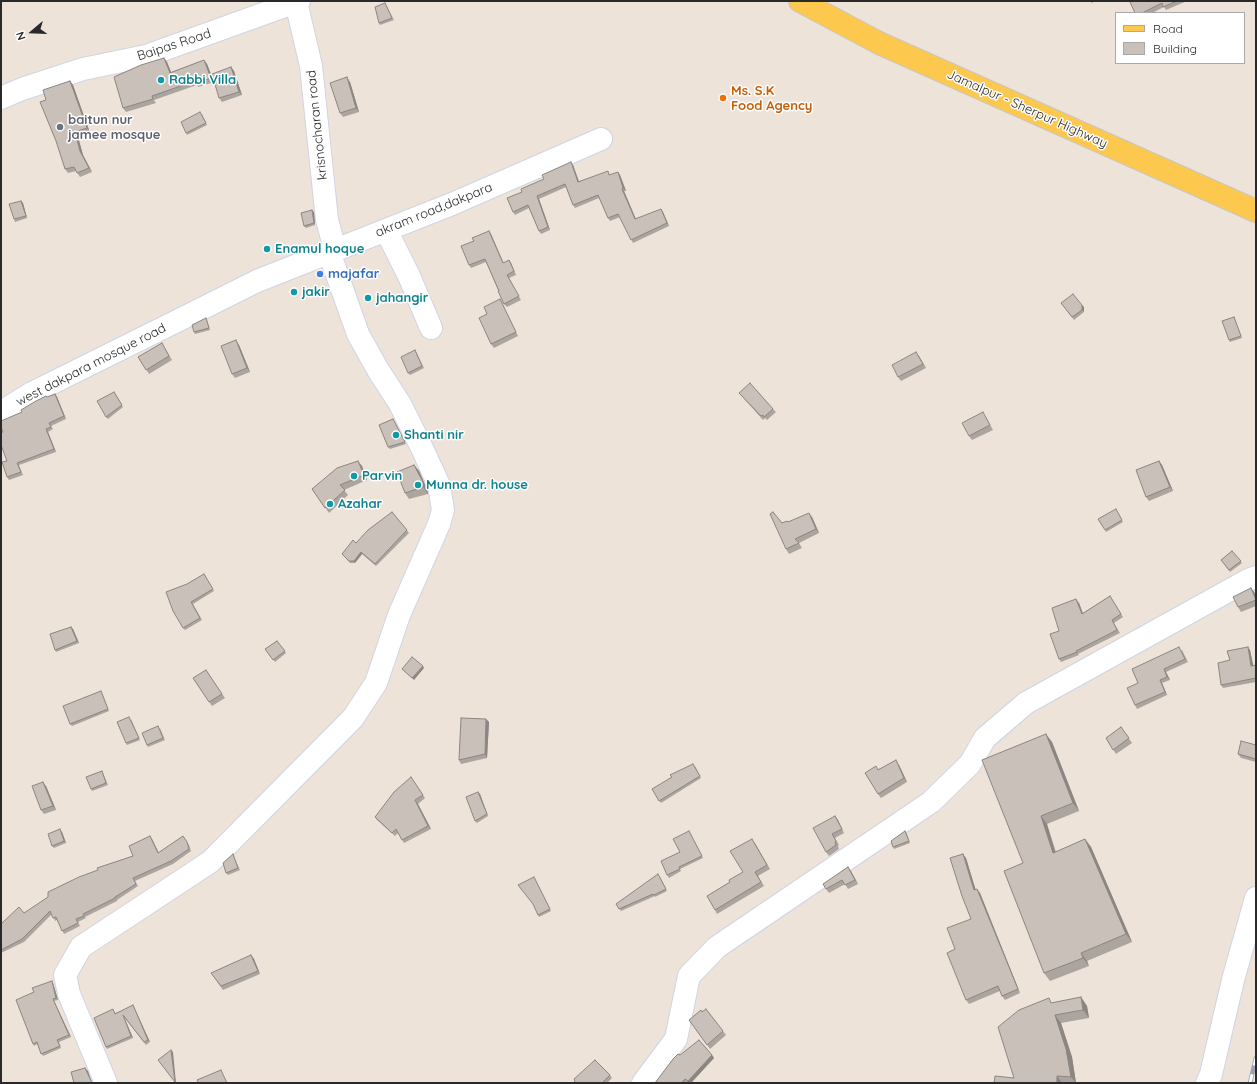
<!DOCTYPE html>
<style>
body{margin:0}
#map{position:relative;width:1257px;height:1084px;overflow:hidden;background:#ede3d9;font-family:Quicksand,sans-serif}
canvas{display:block}
.frame{position:absolute;inset:0;border:2px solid #292929;pointer-events:none}
.legend{position:absolute;left:1115px;top:12px;width:130px;height:52px;box-sizing:border-box;background:#fff;border:1px solid #a9a9a9;margin:0;padding:5px 7px;list-style:none;font-size:12px;color:#292929}
.legend li{display:flex;align-items:center;gap:8px;height:20px}
.legend b{width:20px;border:1px solid #a9a9a9}
.north{position:absolute;left:12px;top:12px;width:40px;height:40px;-webkit-text-stroke:3px #fff;paint-order:stroke;rotate:251deg;font-size:11px;font-weight:700;line-height:16px;text-align:center;color:#292929}
.north::after{content:'';display:block;margin:auto;width:14px;height:18px;background:#292929;clip-path:polygon(50% 0,100% 100%,50% 72%,0 100%)}
</style>
<div id="map">
<canvas width="1257" height="1084"></canvas>
<div class="frame"></div>
<ul class="legend">
<li><b style="height:5px;background:#fdc84e"></b>Road</li>
<li><b style="height:11px;background:#c8c0b9"></b>Building</li>
</ul>
<div class="north">N</div>
</div>
<script>
const ctx = document.querySelector('canvas').getContext('2d');
ctx.lineJoin = 'round';
const poly = rows => new Path2D(rows.map(r => 'M' + r).join(''));
function strokePath(path, color, width, dash) { ctx.strokeStyle = color; ctx.lineWidth = width; ctx.lineCap = dash ? 'butt' : 'round'; ctx.setLineDash(dash || []); ctx.stroke(path); }
function fill(path, color) { ctx.fillStyle = color; ctx.fill(path, 'evenodd'); }
function write(font, color, halo, rows, align = 'center') {
  ctx.font = font + ' Quicksand,sans-serif'; ctx.lineWidth = 3; ctx.setLineDash([]); ctx.textBaseline = 'middle'; ctx.strokeStyle = halo; ctx.fillStyle = color; for (const [text, x, y, turn = 0] of rows) {
    ctx.save(); ctx.translate(x, y); ctx.rotate((+turn || 0) * Math.PI / 180); ctx.textAlign = isNaN(turn) ? turn : align; if (halo) ctx.strokeText(text, 0, 0); ctx.fillText(text, 0, 0); ctx.restore();
  }
}
const minor = poly([
 [296,2,311,66,327,220,335,249],
 [1,98,22,89,83,69,146,56,299,1],
 [386,230,409,276,431,328],
 [179,320,257,281,452,204,601,139],
 [1,412,32,393,181,319],
 [106,1083,69,994,65,975,81,947,210,862,353,718,376,683,399,615,439,524,443,510,439,485,421,446,400,404,378,370,358,334,329,252],
 [643,1083,676,1039,689,976,717,947,931,802,970,764,985,738,1026,703,1248,580,1256,577],
 [1207,1083,1211,1074,1233,980,1256,898]
]);
const major = poly([
 [800,1,879,43,1256,211]
]);
strokePath(minor, '#cfd4e4', 24);
strokePath(major, '#c7c7c7', 24);
strokePath(minor, '#fff', 22);
strokePath(major, '#fdc84e', 22);
const rail = poly([
 [1250,1083,1256,1058]
]);
strokePath(rail, '#9ca1b5', 4.5);
strokePath(rail, '#fff', 3, [9]);
fill(poly([
 [1090,1,1095,1,1092,3],
 [1133,1,1187,1,1166,10,1164,7,1152,13,1135,13],
 [385,3,394,20,380,25,379,23],
 [164,58,167,62,171,72,204,60,207,64,214,82,198,87,197,85,154,100,156,103,126,112,123,108],
 [231,67,234,71,242,95,222,102,219,98],
 [70,81,73,85,90,133,78,137,83,155,92,172,80,177,76,171,68,173,65,169,46,100],
 [350,82,359,112,343,117,340,113],
 [202,114,207,125,187,135,186,133],
 [573,165,579,181,610,175,620,175,626,191,624,191,636,219,661,209,663,212,669,226,633,243,620,217,610,221,608,218,599,198,575,208,573,205,566,187,539,199,550,230,541,234,539,231,529,208,515,215,513,212,544,179],
 [21,201,23,203,27,218,15,222,14,219],
 [314,212,315,225,306,228,304,226],
 [489,231,491,234,503,263,509,260,511,263,516,275,509,278,521,300,507,307,504,304,486,262,471,268,469,265,474,241],
 [500,299,502,303,518,336,494,348,491,344,487,314],
 [1061,303,1084,307,1084,312,1074,320],
 [1235,319,1242,338,1230,342,1229,340],
 [207,320,210,330,195,334,194,332],
 [162,343,172,360,149,374,138,357],
 [239,345,250,372,235,378,232,374],
 [415,350,424,368,410,375,408,373],
 [916,352,926,368,901,381,898,377],
 [114,392,123,407,108,419,106,417],
 [739,393,773,409,776,412,767,420,765,418,763,420],
 [55,394,57,397,66,419,51,426,53,429,48,432,56,452,19,465,23,475,9,480,7,477,7,461,3,432,47,397],
 [986,417,993,430,972,440,969,436],
 [393,419,406,444,390,449,388,447],
 [1159,461,1162,465,1173,491,1149,501,1146,497],
 [414,465,419,471,427,489,428,494,409,499,405,493],
 [362,466,367,480,344,490,348,495,329,513,312,489],
 [1116,509,1123,522,1106,532,1105,530],
 [392,512,409,533,376,566,362,554,355,563,350,563,342,554,356,543],
 [812,517,819,533,799,543,802,548,789,554,786,549,782,523],
 [1232,551,1242,563,1230,572,1221,560],
 [204,574,214,591,193,604,202,620,185,630,183,628,187,584],
 [1251,588,1254,592,1256,596,1256,606,1241,612,1238,607],
 [1110,596,1123,617,1114,623,1120,633,1078,654,1079,655,1061,662,1059,659,1059,631,1079,603,1083,613],
 [71,627,73,629,79,643,56,652,55,650],
 [277,641,286,653,275,662,265,649],
 [1182,650,1188,662,1166,672,1170,680,1162,683,1167,695,1137,709,1135,705,1138,683],
 [1250,650,1253,666,1256,665,1256,682,1223,688,1221,685,1230,660],
 [206,670,225,698,212,706,193,678],
 [102,693,109,711,72,726,70,724],
 [131,719,140,740,127,745,126,743],
 [486,719,489,722,487,758,461,764,459,760],
 [1121,727,1132,743,1116,754,1106,738],
 [160,728,165,740,148,747,147,745],
 [1052,742,1079,811,1047,824,1056,852,1085,839,1091,847,1132,942,1087,961,1089,966,1050,981,1044,973,1023,863],
 [1256,745,1256,762,1241,758,1238,754],
 [899,765,907,782,881,798,878,794,878,769],
 [695,766,701,778,661,803,652,789],
 [103,773,108,785,92,791,91,789],
 [411,777,425,798,418,804,431,829,404,843,398,833,395,836,377,820,375,817],
 [46,786,56,810,44,814,41,810],
 [478,792,480,794,488,816,477,823,475,821],
 [835,816,838,820,844,833,835,838,839,845,838,846,839,849,829,856,826,852],
 [905,831,907,834,910,843,894,849,893,847],
 [62,832,66,843,54,848,52,846],
 [690,833,703,858,680,869,681,871,669,878,667,875],
 [183,836,189,845,191,851,173,864,135,881,138,886,117,900,117,901,85,917,86,918,78,922,80,926,64,934,57,920,55,921,52,914,24,942,1,953,1,924,24,913,98,870,133,856,152,839,159,853],
 [755,843,770,869,758,876,764,886,717,914,715,910,743,872],
 [233,854,234,857,240,870,228,875,226,873],
 [966,858,975,889,977,889,980,893,1020,993,1005,1000,1002,996,1000,991,969,1004,966,1000,971,919],
 [848,867,858,884,848,889,845,884,829,893,826,889],
 [660,877,667,891,655,897,655,896,621,911,616,904],
 [535,879,551,911,539,917,538,915],
 [251,955,254,959,260,974,223,990,211,973],
 [53,983,58,1000,54,1001,71,1037,59,1042,61,1048,43,1056,37,1044,34,1046,33,1044,34,992],
 [1081,997,1087,1006,1089,1018,1061,1023,1072,1057,1076,1083,994,1083,1014,1078,1053,1003],
 [134,1007,150,1042,146,1045,124,1017,133,1038,107,1049,106,1047,114,1012,115,1013],
 [702,1012,723,1031,726,1035,710,1049,689,1020],
 [680,1055,712,1055,714,1058,691,1083,688,1083,687,1082,686,1083,655,1083],
 [610,1075,612,1078,607,1083,573,1083]
]), '#aca59f');
fill(poly([
 [164,58,167,62,173,77,170,73],
 [204,60,207,64,214,82,211,78],
 [231,67,234,71,242,95,239,92],
 [347,77,350,82,359,112,356,108],
 [70,81,73,85,90,133,87,128],
 [75,132,78,137,83,155,92,172,89,168,80,151],
 [571,162,573,165,580,185,578,182],
 [618,172,620,175,626,191,623,188],
 [622,189,624,191,637,222,635,219],
 [537,196,539,199,550,230,548,227],
 [21,201,23,203,27,218,26,216],
 [661,209,663,212,669,226,667,223],
 [312,210,314,212,315,225,314,223],
 [489,231,491,234,505,266,503,263],
 [509,260,511,263,516,275,514,271],
 [1082,305,1084,307,1084,312,1082,310],
 [236,340,239,345,250,372,247,368],
 [916,352,919,356,926,368,923,364],
 [55,394,57,397,66,419,64,416],
 [46,429,48,432,56,452,54,449],
 [358,461,362,466,367,480,364,475],
 [1159,461,1162,465,1173,491,1170,487],
 [414,465,419,471,427,489,428,494,423,487],
 [809,513,812,517,819,533,816,529],
 [361,552,362,554,355,563,354,561],
 [1251,588,1254,592,1256,596,1256,599],
 [1076,599,1079,603,1084,617,1082,614],
 [71,627,73,629,79,643,77,641],
 [1248,647,1250,650,1254,669,1251,666],
 [423,666,424,668,414,680,412,678],
 [1164,669,1166,672,1170,680,1167,677],
 [1160,680,1162,683,1167,695,1165,692],
 [486,719,489,722,487,758,485,754],
 [1046,734,1052,742,1079,811,1073,803],
 [896,760,899,765,907,782,904,778],
 [43,782,46,786,56,810,53,806],
 [478,792,480,794,488,816,487,814],
 [415,800,418,804,431,829,428,826],
 [835,816,838,820,844,833,842,829],
 [1041,816,1047,824,1058,862,1053,853],
 [60,829,62,832,66,843,64,841],
 [150,836,152,839,160,856,158,853],
 [1085,839,1091,847,1132,942,1126,934],
 [963,854,966,858,977,894,974,890],
 [848,867,851,871,858,884,855,880],
 [977,889,980,893,1020,993,1018,989],
 [1081,953,1087,961,1089,966,1083,958],
 [251,955,254,959,260,974,258,971],
 [52,981,53,983,58,1000,56,998],
 [1081,997,1087,1006,1089,1018,1083,1010],
 [53,999,54,1001,71,1037,69,1035],
 [133,1005,134,1007,150,1042,148,1040],
 [123,1015,124,1017,133,1038,131,1036],
 [1055,1015,1061,1023,1072,1057,1076,1083,1071,1077],
 [171,1050,173,1052,176,1083,175,1082],
 [712,1055,714,1058,691,1083,689,1083,688,1081],
 [85,1068,88,1071,92,1083],
 [1057,1076,1062,1083,1057,1083]
]), '#8c8682');
const building = poly([
 [1133,1,1177,1,1163,7,1162,3,1142,13,1135,13,1130,2,1133,1],
 [385,3,392,18,379,23,375,7,385,3],
 [164,58,170,73,204,60,211,78,196,83,195,81,152,96,153,99,123,108,114,77,141,65,164,58],
 [231,67,239,92,219,98,212,74,231,67],
 [347,77,356,108,340,113,330,83,347,77],
 [70,81,87,128,75,132,80,151,89,168,77,173,74,167,65,169,56,141,40,102,46,100,43,90,70,81],
 [200,112,206,123,186,133,181,122,200,112],
 [571,162,578,182,608,171,609,175,618,172,623,188,622,189,635,219,661,209,667,223,631,240,618,214,608,218,598,195,573,205,565,184,537,196,548,227,539,231,528,205,513,212,507,198,522,192,521,189,544,179,542,175,571,162],
 [21,201,26,216,14,219,9,204,21,201],
 [312,210,314,223,304,226,301,213,312,210],
 [489,231,503,263,509,260,514,271,507,275,519,296,504,304,498,291,499,291,485,259,469,265,461,246,474,241,472,238,489,231],
 [1073,294,1082,305,1082,310,1072,317,1061,303,1073,294],
 [500,299,516,332,491,344,479,318,487,314,484,307,500,299],
 [1234,317,1241,336,1229,340,1222,321,1234,317],
 [206,318,209,328,194,332,192,325,206,318],
 [236,340,247,368,232,374,221,346,236,340],
 [162,343,169,356,146,370,138,357,162,343],
 [415,350,422,366,408,373,401,357,415,350],
 [916,352,923,364,898,377,892,365,916,352],
 [750,383,773,409,764,417,763,415,761,416,739,393,750,383],
 [114,392,122,405,106,417,97,401,114,392],
 [55,394,64,416,49,423,51,427,46,429,54,449,17,463,21,472,7,477,2,462,7,461,1,445,1,433,3,432,1,427,1,421,22,412,21,410,36,401,46,396,47,397,55,394],
 [983,412,990,425,969,436,962,423,983,412],
 [393,419,405,442,388,447,379,425,393,419],
 [358,461,364,475,340,485,345,490,325,508,312,489,337,468,358,461],
 [1159,461,1170,487,1146,497,1136,470,1159,461],
 [414,465,423,482,423,487,405,493,397,472,414,465],
 [1116,509,1122,520,1105,530,1098,519,1116,509],
 [392,512,407,530,375,564,361,552,354,561,349,561,342,554,353,540,356,543,368,530,392,512],
 [773,512,782,523,787,521,788,522,809,513,816,529,795,539,799,543,786,549,770,514,773,512],
 [1232,551,1241,561,1229,570,1221,560,1232,551],
 [204,574,213,589,191,602,200,618,183,628,173,611,166,592,187,584,204,574],
 [1251,588,1256,600,1238,607,1233,597,1251,588],
 [1110,596,1121,614,1112,620,1117,630,1076,651,1077,652,1059,659,1050,634,1059,631,1052,608,1076,599,1082,614,1110,596],
 [71,627,77,641,55,650,50,634,71,627],
 [277,641,285,651,273,660,265,649,277,641],
 [1179,647,1185,659,1164,669,1167,677,1160,680,1165,692,1135,705,1127,688,1138,683,1132,669,1179,647],
 [1248,647,1251,666,1256,665,1256,678,1221,685,1218,663,1230,660,1227,651,1248,647],
 [412,657,423,666,412,678,402,669,412,657],
 [206,670,222,694,209,702,193,678,206,670],
 [101,691,108,709,70,724,63,706,101,691],
 [129,717,139,738,126,743,117,722,129,717],
 [461,718,486,719,485,754,459,760,461,718],
 [158,726,163,738,147,745,142,733,158,726],
 [1121,727,1129,738,1113,750,1106,738,1121,727],
 [1046,734,1073,803,1041,816,1053,853,1085,839,1126,934,1081,953,1083,958,1044,973,1004,871,1023,863,982,760,1046,734],
 [1241,741,1256,745,1256,759,1238,754,1241,741],
 [896,760,904,778,878,794,865,773,876,766,878,770,896,760],
 [693,764,700,776,659,801,652,789,672,777,670,775,693,764],
 [102,771,106,783,91,789,86,777,102,771],
 [411,777,423,795,415,800,428,826,402,840,396,829,392,833,375,817,394,792,411,777],
 [43,782,53,806,41,810,32,786,43,782],
 [478,792,487,814,475,821,466,797,478,792],
 [835,816,842,829,832,834,836,841,835,842,836,845,826,852,813,828,835,816],
 [60,829,64,841,52,846,48,834,60,829],
 [689,831,702,856,679,867,680,869,667,875,661,861,680,852,673,839,689,831],
 [905,831,909,841,893,847,891,841,905,831],
 [150,836,158,853,183,836,187,842,189,849,171,861,133,878,136,884,115,897,115,898,83,914,84,916,76,919,78,923,62,931,56,917,53,918,50,911,22,939,1,950,1,924,19,907,24,913,48,897,48,892,79,877,98,870,97,868,133,856,129,846,150,836],
 [752,839,767,865,755,872,761,882,715,910,707,896,730,882,729,880,743,872,730,851,752,839],
 [233,854,238,868,226,873,223,863,233,854],
 [963,854,974,890,977,889,1018,989,1002,996,998,986,966,1000,947,953,955,949,947,928,971,919,962,896,950,858,963,854],
 [848,867,855,880,845,885,842,880,826,889,823,884,848,867],
 [658,874,666,889,654,895,653,894,619,909,616,904,658,874],
 [534,877,550,909,538,915,533,904,518,885,534,877],
 [251,955,258,971,221,986,211,973,251,955],
 [52,981,56,998,53,999,69,1035,57,1040,60,1046,41,1054,37,1042,33,1044,16,1000,34,992,32,988,52,981],
 [1081,997,1083,1010,1055,1015,1066,1049,1071,1077,1057,1076,1057,1083,994,1083,995,1076,1014,1078,998,1027,1019,1010,1049,998,1051,1003,1081,997],
 [133,1005,148,1040,144,1042,123,1015,131,1036,106,1047,94,1018,113,1009,115,1014,133,1005],
 [706,1009,723,1031,707,1045,689,1020,701,1010,702,1012,706,1009],
 [699,1040,712,1055,688,1081,685,1079,681,1083,655,1083,673,1059,678,1054,680,1055,699,1040],
 [171,1050,175,1082,158,1060,171,1050],
 [595,1060,610,1075,602,1083,573,1083,575,1081,574,1079,595,1060],
 [85,1068,92,1083,74,1083,71,1072,85,1068],
 [221,1070,227,1083,199,1083,197,1080,221,1070]
]);
fill(building, '#c8c0b9');
strokePath(building, '#8c8682', 1);
for (const [x, y, r, color] of [
 [161,80,4,"#0f9aa8"],
 [723,98,4,"#e8710a"],
 [60,127,4,"#6b7280"],
 [267,249,4,"#0f9aa8"],
 [320,274,4,"#3f7fe0"],
 [294,292,4,"#0f9aa8"],
 [368,298,4,"#0f9aa8"],
 [396,435,4,"#0f9aa8"],
 [354,476,4,"#0f9aa8"],
 [418,485,4,"#0f9aa8"],
 [330,504,4,"#0f9aa8"]
]) { const dot = new Path2D(); dot.arc(x, y, r, 0, 2 * Math.PI); ctx.fillStyle = color; ctx.fill(dot); strokePath(dot, '#fff', 1.5); }
write('13px', '#292929', '#fff', [
 ["Baipas Road",174,45,-18],
 ["Jamalpur - Sherpur Highway",1027,109,24],
 ["krisnocharan road",317,125,-96],
 ["akram road,dakpara",434,210,-22],
 ["west dakpara mosque road",91,365,-27]
]);
write('bold 13px', '#0d838f', '#fff', [
 ["Rabbi Villa",169,80],
 ["Enamul hoque",275,249],
 ["jakir",302,292],
 ["jahangir",376,298],
 ["Shanti nir",404,435],
 ["Parvin",362,476],
 ["Munna dr. house",426,485],
 ["Azahar",338,504]
], 'left');
write('bold 13px', '#c56008', '#fff', [
 ["Ms. S.K",731,91],
 ["Food Agency",731,106]
], 'left');
write('bold 13px', '#5b616d', '#fff', [
 ["baitun nur",68,120],
 ["jamee mosque",68,135]
], 'left');
write('bold 13px', '#366cbe', '#fff', [
 ["majafar",328,274]
], 'left');
</script>
